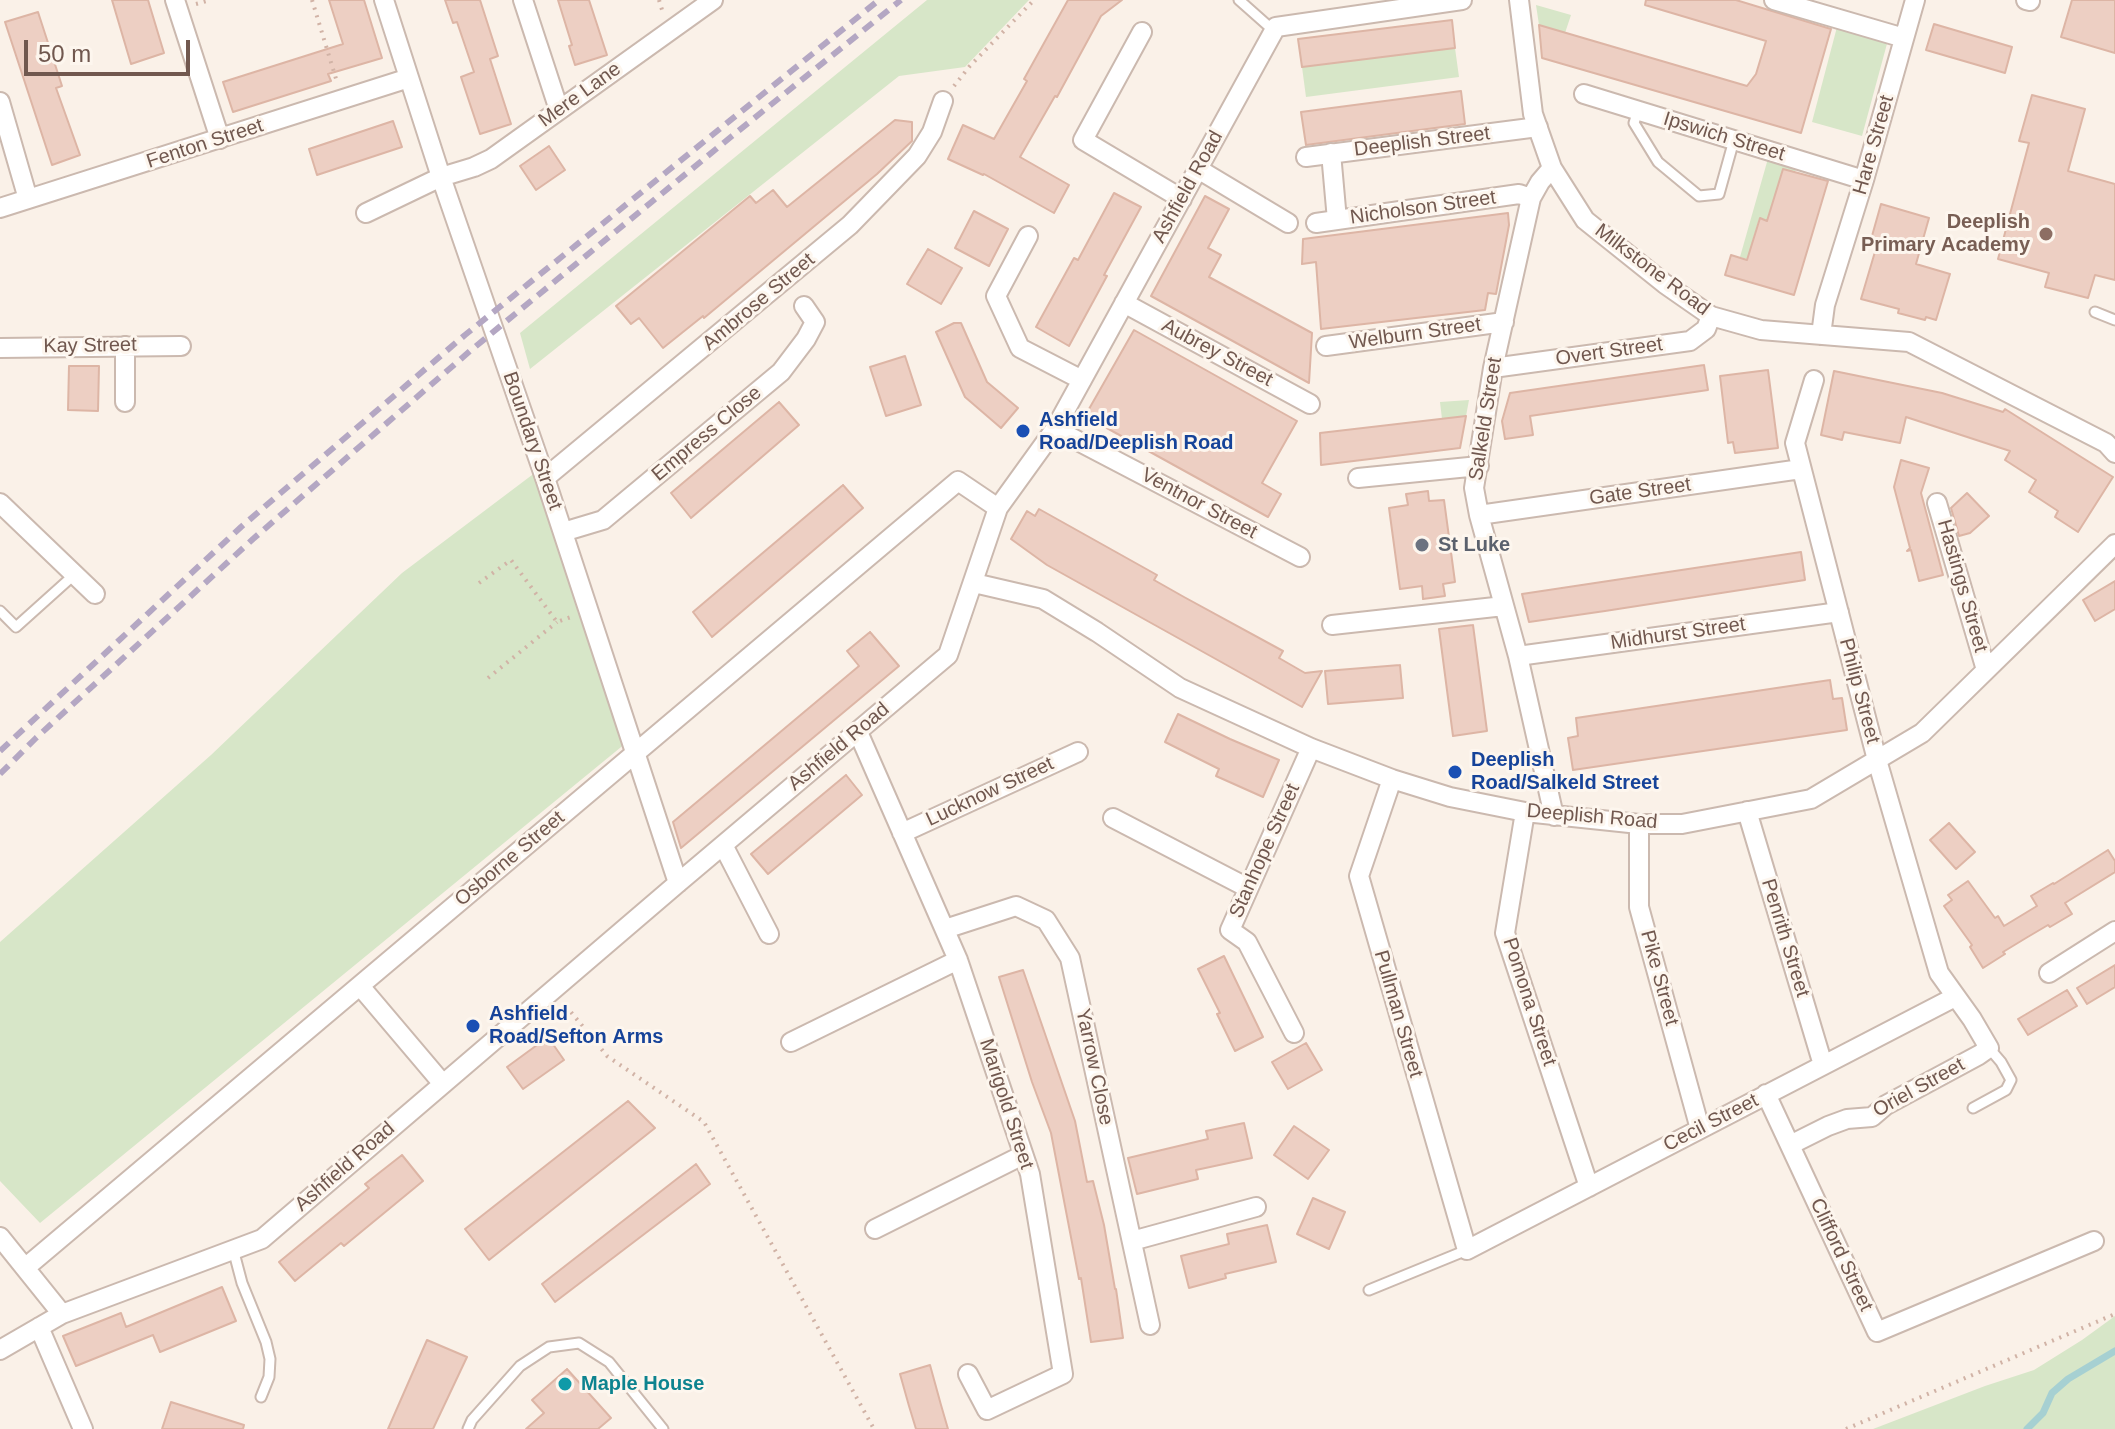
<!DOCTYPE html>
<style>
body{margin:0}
#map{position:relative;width:2115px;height:1429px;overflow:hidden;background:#faf1e8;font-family:Helvetica,sans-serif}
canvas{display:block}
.scale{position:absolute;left:24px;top:40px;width:166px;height:36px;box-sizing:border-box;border:4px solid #71584f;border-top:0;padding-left:10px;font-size:24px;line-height:28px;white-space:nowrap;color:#71584f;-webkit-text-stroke:6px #fdf6ee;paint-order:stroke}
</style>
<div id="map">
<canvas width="2115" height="1429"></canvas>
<div class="scale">50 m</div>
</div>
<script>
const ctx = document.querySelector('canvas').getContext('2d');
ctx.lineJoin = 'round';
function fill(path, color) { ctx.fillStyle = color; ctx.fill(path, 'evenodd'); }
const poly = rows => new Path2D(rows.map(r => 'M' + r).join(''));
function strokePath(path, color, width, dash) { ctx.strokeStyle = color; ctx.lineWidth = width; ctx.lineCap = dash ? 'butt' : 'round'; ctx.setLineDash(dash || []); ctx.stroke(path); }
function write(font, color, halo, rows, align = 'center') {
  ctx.font = font + ' Helvetica,sans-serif'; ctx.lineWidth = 6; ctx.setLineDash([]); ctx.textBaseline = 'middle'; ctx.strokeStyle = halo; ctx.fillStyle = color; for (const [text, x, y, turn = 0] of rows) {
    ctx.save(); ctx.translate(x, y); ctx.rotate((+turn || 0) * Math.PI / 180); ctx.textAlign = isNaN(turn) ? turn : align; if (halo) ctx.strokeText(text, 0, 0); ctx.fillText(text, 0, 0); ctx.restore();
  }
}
fill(poly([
 [927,0,1029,0,965,67,899,76,530,369,520,333],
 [1536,5,1571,15,1565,33,1539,25],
 [1837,27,1888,40,1862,136,1812,122],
 [1455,48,1459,77,1306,97,1302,67],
 [1769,155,1798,163,1795,172,1783,169,1767,221,1759,219,1753,239,1750,250,1768,265,1740,257],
 [1469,400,1466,416,1442,419,1440,402],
 [536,472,626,743,40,1223,0,1181,0,942,211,755,402,573],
 [2115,1316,2115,1429,1873,1429,1985,1386,2034,1370,2082,1340]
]), '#d7e6c8');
strokePath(poly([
 [2027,1429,2043,1413,2052,1393,2068,1379,2115,1351]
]), '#a6d0d2', 7);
const building = poly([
 [112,0,148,0,164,53,131,64,112,0],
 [329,0,364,0,382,58,328,74,331,81,233,112,223,82,343,44,329,0],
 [445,0,480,0,498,56,490,59,511,124,480,134,461,77,474,72,457,22,453,23,445,0],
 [558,0,589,0,607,55,575,65,569,46,572,45,558,0],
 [1068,0,1122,0,1101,16,1057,97,1055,96,1020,157,1069,185,1054,213,984,174,983,175,948,159,963,125,994,139,1027,81,1024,79,1068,0],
 [1646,0,1736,0,1831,29,1801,133,1542,58,1539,25,1747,86,1756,74,1766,41,1645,5,1646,0],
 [2072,0,2115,0,2115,53,2061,37,2072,0],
 [38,12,62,86,56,88,80,155,52,165,5,22,38,12],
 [1452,20,1455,48,1302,67,1298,39,1452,20],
 [1934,24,2012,47,2005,73,1926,50,1934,24],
 [1461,91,1465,124,1306,145,1301,112,1461,91],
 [2032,95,2085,109,2068,171,2115,184,2115,280,2095,275,2088,298,2045,287,2049,273,1998,259,2029,143,2019,141,2032,95],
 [895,120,912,122,912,141,877,174,704,318,703,316,663,348,639,318,631,324,616,306,750,196,756,203,773,190,787,207,895,120],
 [393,121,402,147,317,175,309,149,393,121],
 [549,146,565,170,536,190,520,166,549,146],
 [1783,169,1828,181,1794,295,1725,275,1731,255,1747,260,1760,218,1767,221,1783,169],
 [1114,193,1141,207,1104,275,1107,276,1069,346,1036,327,1074,258,1078,260,1114,193],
 [1205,196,1229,209,1208,248,1221,255,1209,277,1312,333,1309,383,1151,296,1205,196],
 [1881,204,1929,218,1916,264,1950,274,1936,320,1926,317,1925,320,1898,313,1899,309,1861,299,1877,245,1870,243,1881,204],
 [974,211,1008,229,989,266,955,248,974,211],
 [1508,213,1509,225,1496,294,1488,293,1485,310,1321,329,1316,262,1302,264,1303,239,1508,213],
 [928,249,962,268,941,304,907,284,928,249],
 [954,323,961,323,987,382,1018,408,1001,428,965,397,936,332,954,323],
 [1134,330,1297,421,1262,483,1281,494,1268,517,1085,416,1134,330],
 [905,356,921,405,886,416,870,367,905,356],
 [1704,365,1708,390,1530,416,1533,435,1505,439,1502,421,1510,393,1704,365],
 [69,366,99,366,98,411,68,410,69,366],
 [1768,370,1778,448,1735,453,1733,442,1728,443,1720,376,1768,370],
 [1834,371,1942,393,2003,412,2005,409,2113,477,2078,532,2055,517,2058,511,2029,492,2036,480,2005,460,2010,451,1906,417,1900,443,1844,432,1842,440,1821,435,1834,371],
 [779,402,799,425,691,518,671,493,779,402],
 [1466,416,1460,448,1321,465,1320,433,1466,416],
 [1901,460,1929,468,1921,493,1943,575,1919,581,1911,550,1907,551,1910,548,1894,487,1901,460],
 [843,485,863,508,712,637,693,612,843,485],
 [1428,491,1429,501,1444,500,1455,582,1443,584,1445,596,1423,599,1422,586,1400,589,1389,508,1408,505,1406,494,1428,491],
 [1967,493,1989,516,1970,533,1959,536,1951,508,1967,493],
 [1039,509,1157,575,1154,580,1184,597,1283,651,1279,658,1305,673,1322,671,1302,707,1047,565,1011,539,1027,511,1035,516,1039,509],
 [1801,552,1805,580,1605,611,1529,622,1522,594,1801,552],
 [2115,581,2115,609,2095,621,2083,600,2115,581],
 [1473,625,1487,731,1453,736,1439,629,1473,625],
 [870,632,899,666,681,848,673,822,859,666,847,651,870,632],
 [1400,665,1403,698,1328,704,1325,671,1400,665],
 [1830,680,1833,699,1842,698,1847,730,1573,770,1568,738,1578,736,1576,718,1830,680],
 [1178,714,1230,739,1279,760,1263,797,1216,776,1219,769,1165,742,1178,714],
 [846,775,862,795,768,874,751,854,846,775],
 [1949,823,1975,852,1956,869,1930,840,1949,823],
 [2108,850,2115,861,2115,872,2065,903,2072,914,2050,927,2048,925,2026,938,2003,952,2005,954,1983,968,1970,947,1972,945,1944,906,1952,900,1948,895,1968,881,1995,918,1998,916,2004,926,2037,906,2031,896,2053,883,2054,884,2108,850],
 [1224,956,1263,1037,1235,1051,1217,1014,1220,1013,1198,969,1224,956],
 [2115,965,2115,987,2087,1004,2077,988,2115,965],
 [1023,970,1075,1121,1087,1182,1093,1181,1104,1225,1115,1289,1116,1289,1123,1338,1091,1342,1081,1278,1079,1279,1051,1133,1032,1082,999,977,1023,970],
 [2067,990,2077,1006,2028,1035,2018,1019,2067,990],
 [548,1037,564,1060,523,1089,507,1067,548,1037],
 [1306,1043,1322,1070,1288,1089,1272,1062,1306,1043],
 [628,1101,655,1128,489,1260,465,1229,628,1101],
 [1244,1123,1252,1158,1196,1170,1198,1179,1137,1194,1128,1158,1208,1139,1206,1131,1244,1123],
 [1294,1126,1329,1150,1308,1179,1274,1155,1294,1126],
 [402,1155,423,1181,344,1246,341,1243,295,1281,279,1262,369,1188,365,1184,402,1155],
 [696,1164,710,1184,555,1302,542,1284,696,1164],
 [1313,1198,1345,1212,1329,1249,1297,1234,1313,1198],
 [1267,1225,1276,1262,1225,1274,1226,1278,1189,1288,1181,1256,1229,1244,1227,1234,1267,1225],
 [222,1287,236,1321,160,1352,153,1335,76,1366,63,1336,121,1313,126,1327,222,1287],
 [427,1340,467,1357,433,1429,388,1429,427,1340],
 [930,1365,941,1405,948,1429,916,1429,909,1406,900,1374,930,1365],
 [567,1369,611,1418,598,1429,526,1429,544,1413,532,1400,567,1369],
 [171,1402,244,1425,243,1429,162,1429,171,1402]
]);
fill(building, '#edcfc3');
strokePath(building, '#ddb5a5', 2);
const lane = poly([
 [1239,0,1274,31],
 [1638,110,1634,123,1658,162,1699,196,1719,194,1734,140],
 [2095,312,2115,320],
 [0,611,16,627,75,574],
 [1973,1108,2006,1090,2011,1080,2001,1062,1989,1048],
 [233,1249,242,1283,266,1342,270,1359,269,1377,261,1397],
 [1369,1290,1467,1250],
 [468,1429,472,1420,520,1366,549,1347,579,1343,609,1362,663,1429]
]);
const street = poly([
 [175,0,220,139],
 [384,0,441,177,545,478,678,883],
 [523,0,559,110],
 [1519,0,1533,114,1552,168,1585,220,1665,284,1711,316,1761,330,1909,342,2106,443,2115,453],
 [1774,0,1904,38],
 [2026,0,2030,1],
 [1142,32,1083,140,1182,199],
 [1584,94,1864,180],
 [0,102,28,199],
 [1331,153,1337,220],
 [1306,157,1538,127],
 [1552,168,1540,182,1531,198,1493,368,1474,488,1479,515,1518,656,1554,816],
 [1198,169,1288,223],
 [0,208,409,78],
 [366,213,441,177,474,167,491,159,713,0],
 [1316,223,1519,194,1531,198],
 [1028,236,996,296,1020,348,1082,380],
 [1124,303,1310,404],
 [1821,335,1825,305,1864,180,1915,0],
 [125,346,125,402],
 [1326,346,1504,322],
 [0,348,181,346],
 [1493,368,1690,341,1706,329,1711,316],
 [1055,429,1300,557],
 [545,478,850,225,917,156,932,132,943,101],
 [1358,478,1479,466],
 [0,503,95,594],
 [1937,503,1986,670],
 [1479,515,1801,469],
 [563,532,603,520,781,372,806,339,815,322,804,306],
 [974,583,1043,599,1097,632,1180,688,1311,748,1392,779,1450,797,1525,812,1639,824,1682,824,1811,799,1922,733,2115,544],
 [1332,625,1504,606],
 [1518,656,1839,612],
 [858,732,958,960,1030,1174,1063,1374,987,1410,968,1374],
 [1392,779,1359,876,1467,1250,1955,997],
 [1747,811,1823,1065],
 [1525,812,1505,933,1589,1187],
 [1113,818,1248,888],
 [1639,824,1639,907,1700,1129],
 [902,833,1078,752],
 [723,845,769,934],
 [945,929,1016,906,1046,920,1070,958,1150,1325],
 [2049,973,2115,931],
 [360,986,443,1084],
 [1294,1033,1247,942,1230,930,1311,748],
 [791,1042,958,960],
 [1766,1094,1877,1332,2094,1241],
 [1790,1145,1828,1126,1847,1119,1872,1117,1886,1105,1979,1055,1989,1048,1972,1019,1939,973,1877,760,1795,443,1814,380],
 [875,1229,1023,1155],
 [0,1237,62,1314],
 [1132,1241,1256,1207],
 [25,1268,958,481,998,508],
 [39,1327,83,1429],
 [0,1350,62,1314,262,1239,678,883,948,655,998,508,1055,429,1276,27,1462,0]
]);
strokePath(lane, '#cbb9af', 13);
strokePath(street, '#cbb9af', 22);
strokePath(poly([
 [312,0,337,82],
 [659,0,663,13],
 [196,4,211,0],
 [954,86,969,67,1034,0],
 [479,583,511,560,557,622,571,617],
 [488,678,557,622],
 [566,1006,607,1056,704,1122,874,1429],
 [1846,1429,2115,1314]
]), '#d1b3a6', 4, [2, 6]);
strokePath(lane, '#fff', 9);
strokePath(street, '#fff', 18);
strokePath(poly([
 [0,751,241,527,465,335,879,0],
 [0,774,36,738,253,539,470,351,732,136,901,0]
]), '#b4a7c3', 6, [12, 8]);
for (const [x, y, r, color] of [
 [2046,234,8,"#8d6e63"],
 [1023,431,8,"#1a4fb4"],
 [1422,545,8,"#6b7280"],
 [1455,772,8,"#1a4fb4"],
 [473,1026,8,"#1a4fb4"],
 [565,1384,8,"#0f9aa8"]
]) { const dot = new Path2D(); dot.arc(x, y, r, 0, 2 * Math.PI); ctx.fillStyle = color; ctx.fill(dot); strokePath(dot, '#fdf6ee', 3); }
write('20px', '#71584f', '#fdf6ee', [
 ["Mere Lane",580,95,-36],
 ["Ipswich Street",1724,137,17],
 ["Deeplish Street",1422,142,-7],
 ["Fenton Street",205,144,-18],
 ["Hare Street",1874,145,-74],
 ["Ashfield Road",1188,187,-61],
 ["Nicholson Street",1423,208,-8],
 ["Milkstone Road",1652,270,37],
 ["Ambrose Street",759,302,-40],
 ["Welburn Street",1415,334,-8],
 ["Kay Street",90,346,-1],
 ["Overt Street",1609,352,-8],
 ["Aubrey Street",1217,353,28],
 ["Salkeld Street",1486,419,-81],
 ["Empress Close",707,434,-40],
 ["Boundary Street",532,441,71],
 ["Gate Street",1640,492,-8],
 ["Ventnor Street",1199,504,28],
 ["Hastings Street",1962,586,74],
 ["Midhurst Street",1678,634,-8],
 ["Philip Street",1859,691,75],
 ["Ashfield Road",839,747,-40],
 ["Lucknow Street",990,792,-25],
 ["Deeplish Road",1592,817,5],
 ["Stanhope Street",1265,851,-66],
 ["Osborne Street",510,859,-40],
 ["Penrith Street",1785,938,73],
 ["Pike Street",1659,978,75],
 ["Pomona Street",1529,1002,72],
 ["Pullman Street",1398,1014,74],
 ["Yarrow Close",1094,1067,78],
 ["Oriel Street",1919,1088,-29],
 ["Marigold Street",1006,1104,72],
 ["Cecil Street",1711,1123,-27],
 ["Ashfield Road",345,1167,-41],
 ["Clifford Street",1841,1255,65]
]);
write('bold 20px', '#785e54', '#fdf6ee', [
 ["Deeplish",2030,222],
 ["Primary Academy",2030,245]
], 'right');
write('bold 20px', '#164399', '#fdf6ee', [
 ["Ashfield",1039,420],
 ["Road/Deeplish Road",1039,443],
 ["Deeplish",1471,760],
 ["Road/Salkeld Street",1471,783],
 ["Ashfield",489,1014],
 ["Road/Sefton Arms",489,1037]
], 'left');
write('bold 20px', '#5b616d', '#fdf6ee', [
 ["St Luke",1438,545]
], 'left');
write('bold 20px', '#0d838f', '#fdf6ee', [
 ["Maple House",581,1384]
], 'left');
</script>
